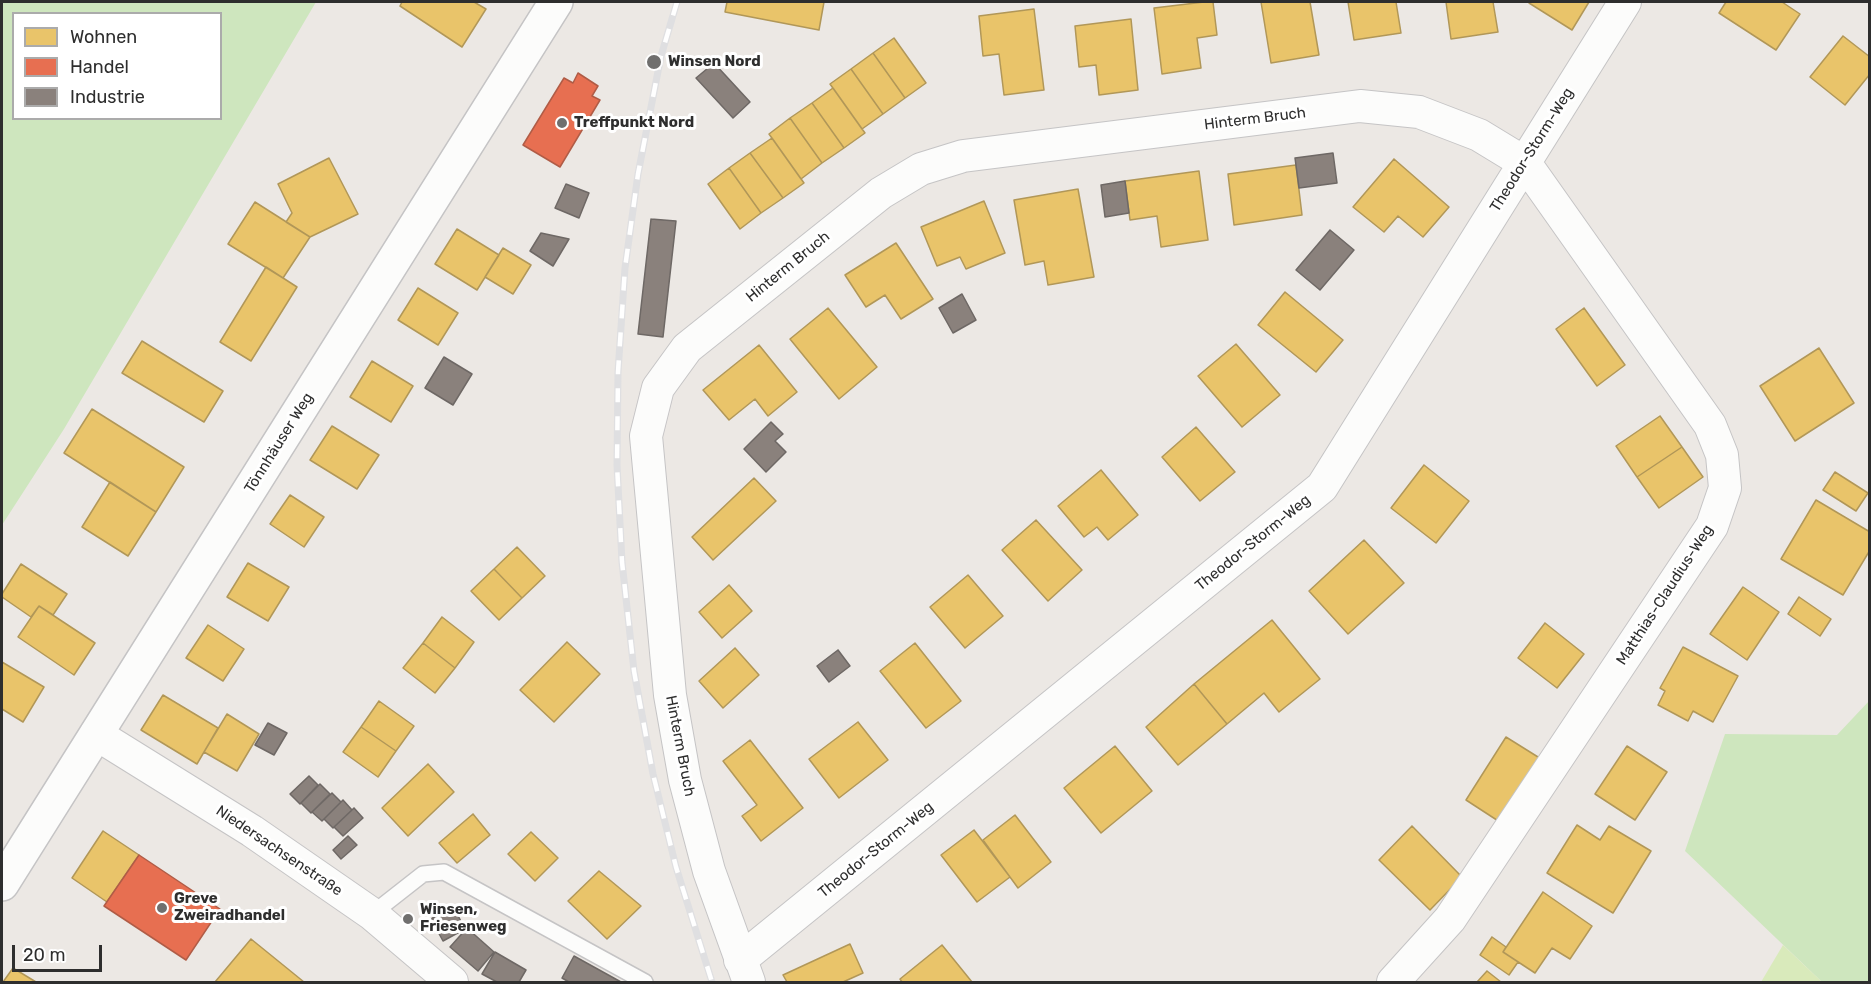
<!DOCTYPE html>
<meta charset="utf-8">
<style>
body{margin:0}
#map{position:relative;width:1871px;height:984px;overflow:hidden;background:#ece8e4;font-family:Rubik,sans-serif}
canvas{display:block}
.frame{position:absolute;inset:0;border:3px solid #2e2e2e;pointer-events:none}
.legend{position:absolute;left:12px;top:12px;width:210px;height:108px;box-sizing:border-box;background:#fff;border:2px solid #ababab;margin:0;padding:8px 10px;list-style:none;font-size:18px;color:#2e2e2e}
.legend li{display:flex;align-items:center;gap:12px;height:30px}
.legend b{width:30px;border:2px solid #ababab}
.scale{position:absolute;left:12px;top:945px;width:90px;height:27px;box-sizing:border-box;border:3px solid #2e2e2e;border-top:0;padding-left:8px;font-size:18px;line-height:21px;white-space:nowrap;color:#2e2e2e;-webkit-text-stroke:4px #fff;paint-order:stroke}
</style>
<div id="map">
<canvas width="1871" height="984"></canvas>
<div class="frame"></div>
<ul class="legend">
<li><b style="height:16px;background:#e9c46a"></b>Wohnen</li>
<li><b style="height:16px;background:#e76f51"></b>Handel</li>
<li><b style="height:16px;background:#8a817c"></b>Industrie</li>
</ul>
<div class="scale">20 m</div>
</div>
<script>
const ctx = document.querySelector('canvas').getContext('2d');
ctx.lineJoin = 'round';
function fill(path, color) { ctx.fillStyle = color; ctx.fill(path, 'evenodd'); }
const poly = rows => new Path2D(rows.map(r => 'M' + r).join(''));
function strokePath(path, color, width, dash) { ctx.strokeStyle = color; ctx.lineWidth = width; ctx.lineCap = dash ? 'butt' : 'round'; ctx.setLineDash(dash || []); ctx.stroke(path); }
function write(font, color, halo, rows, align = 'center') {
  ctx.font = font + ' Rubik,sans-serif'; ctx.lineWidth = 6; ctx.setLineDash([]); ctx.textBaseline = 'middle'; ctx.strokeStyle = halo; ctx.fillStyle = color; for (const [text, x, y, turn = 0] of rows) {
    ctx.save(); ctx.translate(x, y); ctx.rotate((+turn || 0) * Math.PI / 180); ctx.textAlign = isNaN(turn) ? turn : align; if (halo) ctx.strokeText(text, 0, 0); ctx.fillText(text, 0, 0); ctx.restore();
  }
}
fill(poly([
 [2,2,316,2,64,429,2,525],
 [14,14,220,14,220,118,14,118],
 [1869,701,1869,982,1822,982,1685,851,1725,734,1837,735]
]), '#cee6be');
fill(poly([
 [1783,945,1822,982,1761,982]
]), '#d9eabb');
const homes = poly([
 [402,2,474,2,486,9,462,47,400,6,402,2],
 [727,2,824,2,819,30,725,12,727,2],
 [1204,2,1213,2,1217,35,1197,38,1201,68,1162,74,1154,8,1204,2],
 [1261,2,1310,2,1319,55,1271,63,1261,2],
 [1348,2,1396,2,1401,33,1354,40,1348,2],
 [1446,2,1493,2,1498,32,1451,39,1446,2],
 [1530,2,1589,2,1572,30,1529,3,1530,2],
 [1726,2,1782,2,1800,14,1776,50,1719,13,1726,2],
 [1034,9,1044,90,1004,95,999,54,983,56,979,16,1034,9],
 [1131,19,1138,90,1099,95,1096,65,1079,67,1075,26,1131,19],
 [1843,36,1870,57,1870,74,1845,105,1810,77,1843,36],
 [894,38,926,83,905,98,873,53,894,38],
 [873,53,905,98,883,114,851,69,873,53],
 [851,69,883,114,862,129,830,84,851,69],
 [833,88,865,133,844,148,812,103,833,88],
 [812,103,844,148,822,163,790,118,812,103],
 [790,118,822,163,801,179,769,134,790,118],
 [772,138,804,183,783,198,750,153,772,138],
 [750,153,783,198,761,213,729,168,750,153],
 [329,158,358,214,310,237,286,222,292,213,278,184,329,158],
 [1394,159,1449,207,1423,237,1398,216,1384,232,1353,207,1394,159],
 [1296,165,1302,215,1234,225,1228,174,1296,165],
 [729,168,761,213,740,229,708,184,729,168],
 [1199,171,1208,240,1161,247,1157,216,1130,220,1125,181,1199,171],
 [1078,189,1094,277,1048,285,1044,261,1025,265,1014,200,1078,189],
 [984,201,1005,253,966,269,960,257,937,266,921,227,984,201],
 [255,202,310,237,283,278,228,244,255,202],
 [457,229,499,255,477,290,435,264,457,229],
 [896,243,933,299,901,319,885,295,866,307,845,275,896,243],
 [503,248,531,265,513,294,485,277,503,248],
 [266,267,297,287,251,361,220,342,266,267],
 [418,288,458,313,438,345,398,320,418,288],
 [1285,292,1343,340,1316,372,1258,325,1285,292],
 [828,308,877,367,839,399,790,339,828,308],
 [1584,308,1625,365,1597,386,1556,329,1584,308],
 [142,341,223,391,204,422,122,373,142,341],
 [1236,344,1280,395,1242,427,1198,376,1236,344],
 [759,345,797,392,768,416,755,399,729,420,703,390,759,345],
 [1819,348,1854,403,1795,441,1760,386,1819,348],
 [372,361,413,386,391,422,350,397,372,361],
 [92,409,184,467,156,512,64,453,92,409],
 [1660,416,1682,447,1637,477,1616,446,1660,416],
 [332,426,379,455,357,489,310,460,332,426],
 [1196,427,1235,472,1200,501,1162,457,1196,427],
 [1682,447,1703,477,1659,508,1637,477,1682,447],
 [1424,465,1469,501,1436,543,1391,508,1424,465],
 [1101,470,1138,515,1108,540,1097,527,1084,537,1058,506,1101,470],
 [1835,472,1868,493,1856,511,1823,490,1835,472],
 [754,478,776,501,713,560,692,537,754,478],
 [110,482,156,512,128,556,82,527,110,482],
 [290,495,324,517,304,547,270,524,290,495],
 [1816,500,1870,532,1870,550,1843,595,1781,559,1816,500],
 [1036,520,1082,570,1048,601,1002,550,1036,520],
 [1364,540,1404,583,1348,634,1309,591,1364,540],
 [517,547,545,576,522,598,494,569,517,547],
 [248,563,289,587,268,621,227,597,248,563],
 [21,564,67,594,53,615,39,606,31,617,2,597,2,594,21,564],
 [494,569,522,598,499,620,471,591,494,569],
 [968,575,1003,616,965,648,930,607,968,575],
 [729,585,752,611,722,638,699,612,729,585],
 [1743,587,1779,612,1747,660,1710,634,1743,587],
 [1799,597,1831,619,1820,636,1788,614,1799,597],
 [39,606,95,643,74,675,18,637,39,606],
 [442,617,474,642,455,668,423,643,442,617],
 [1272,620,1320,679,1279,712,1264,693,1227,724,1194,684,1272,620],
 [1545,623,1584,654,1557,688,1518,658,1545,623],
 [208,625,244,649,223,681,186,658,208,625],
 [567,642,600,674,554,722,520,690,567,642],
 [423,643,455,668,435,693,403,668,423,643],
 [915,643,961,701,926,728,880,671,915,643],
 [1683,647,1738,676,1713,722,1693,711,1688,721,1658,705,1665,691,1660,688,1683,647],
 [735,648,759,675,723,708,699,681,735,648],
 [2,662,44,687,23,722,2,709,2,662],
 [1194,684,1227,724,1178,765,1146,727,1194,684],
 [163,695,218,728,197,764,141,730,163,695],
 [379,701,414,726,396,751,361,727,379,701],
 [227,714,259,734,237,771,204,752,227,714],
 [858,722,888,760,839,798,809,759,858,722],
 [361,727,396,751,378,777,343,752,361,727],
 [1506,737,1546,762,1506,826,1466,800,1506,737],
 [750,740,803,808,761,841,742,816,757,805,723,761,750,740],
 [1115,746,1152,791,1101,833,1064,788,1115,746],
 [1627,746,1667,772,1635,820,1595,794,1627,746],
 [428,764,454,792,408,836,382,808,428,764],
 [473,814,490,835,457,863,439,843,473,814],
 [1015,815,1051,862,1018,888,983,840,1015,815],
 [1577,825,1600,840,1609,826,1651,851,1613,913,1547,873,1577,825],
 [1412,826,1462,877,1430,910,1379,860,1412,826],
 [974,830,1010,877,977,902,941,855,974,830],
 [103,831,139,855,107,902,72,878,103,831],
 [531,832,558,858,535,881,508,854,531,832],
 [599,871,641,906,607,939,568,901,599,871],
 [1543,892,1592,926,1570,959,1552,948,1535,973,1503,952,1543,892],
 [1492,937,1506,947,1503,952,1518,962,1509,975,1480,955,1492,937],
 [251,939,304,982,215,982,251,939],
 [850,944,863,973,843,982,787,982,783,975,850,944],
 [942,945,972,982,902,982,900,979,942,945],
 [13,968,36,982,3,982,13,968],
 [1487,971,1501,982,1477,982,1487,971]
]);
fill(homes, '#e9c46a');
strokePath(homes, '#b19758', 1.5);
const shops = poly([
 [578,73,598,86,592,96,600,100,560,167,523,145,564,78,573,83,578,73],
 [139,855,220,909,186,960,104,906,139,855]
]);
fill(shops, '#e76f51');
strokePath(shops, '#b05c46', 1.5);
const industry = poly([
 [714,63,750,102,733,118,696,78,714,63],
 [1333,153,1337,183,1299,188,1295,158,1333,153],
 [1125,181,1129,213,1105,217,1101,185,1125,181],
 [566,184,589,193,579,218,555,208,566,184],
 [651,219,676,221,663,337,638,334,651,219],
 [1330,230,1354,250,1320,290,1296,270,1330,230],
 [541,233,569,239,553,266,530,251,541,233],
 [962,294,976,320,953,333,939,308,962,294],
 [444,357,472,374,453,405,425,388,444,357],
 [771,422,783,434,775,441,786,452,766,472,744,449,771,422],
 [838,650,850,666,829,682,817,666,838,650],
 [268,723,287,733,274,755,255,745,268,723],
 [309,776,318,785,300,804,290,794,309,776],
 [320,784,330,794,311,813,301,803,320,784],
 [332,793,341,802,322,821,312,812,332,793],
 [343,800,352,810,333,828,324,819,343,800],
 [354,808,363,818,343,836,334,827,354,808],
 [348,836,357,845,341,859,333,850,348,836],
 [453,906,465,929,443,941,431,919,453,906],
 [467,928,494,952,478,971,450,947,467,928],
 [495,952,526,970,519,982,497,982,482,974,495,952],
 [574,956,621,982,569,982,562,978,574,956]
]);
fill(industry, '#8a817c');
strokePath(industry, '#6e6865', 1.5);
const lane = poly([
 [372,914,423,874,444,872,645,982]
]);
const street = poly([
 [96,734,252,831,372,914,452,982],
 [740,960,1322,487,1625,2],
 [749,982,709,871,685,780,670,695,646,436,658,388,687,348,881,193,921,169,963,156,1360,106,1419,112,1479,135,1525,163,1710,425,1722,455,1725,488,1712,526,1450,919,1393,982]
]);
const secondary = poly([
 [2,884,556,2]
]);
strokePath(lane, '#c5c4c5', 18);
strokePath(street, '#c5c4c5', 34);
strokePath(secondary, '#c5c4c5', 36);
strokePath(lane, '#fcfcfb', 15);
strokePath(street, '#fcfcfb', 32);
strokePath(secondary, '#fcfcfb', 33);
const rail = poly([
 [677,2,661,56,638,174,625,268,618,372,617,465,622,562,634,671,653,774,676,867,712,982]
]);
strokePath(rail, '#dfdfe1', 7);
strokePath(rail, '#fff', 4.5, [14]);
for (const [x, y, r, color] of [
 [654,62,8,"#706f6e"],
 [562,123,6,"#706f6e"],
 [162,908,6,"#706f6e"],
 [408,919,6,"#706f6e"]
]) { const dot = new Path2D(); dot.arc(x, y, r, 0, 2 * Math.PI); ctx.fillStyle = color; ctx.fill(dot); strokePath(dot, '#fff', 2); }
write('bold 15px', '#2e2e2e', '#fff', [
 ["Winsen Nord",668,62],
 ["Treffpunkt Nord",574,123],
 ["Greve",174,899],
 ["Zweiradhandel",174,916],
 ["Winsen,",420,910],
 ["Friesenweg",420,927]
], 'left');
write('15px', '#2e2e2e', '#fff', [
 ["Hinterm Bruch",1255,119,-7],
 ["Theodor-Storm-Weg",1532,150,-58],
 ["Hinterm Bruch",788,267,-39],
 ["Tönnhäuser Weg",279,443,-58],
 ["Theodor-Storm-Weg",1253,543,-39],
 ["Matthias-Claudius-Weg",1665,595,-57],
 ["Hinterm Bruch",680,746,79],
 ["Theodor-Storm-Weg",876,850,-39],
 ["Niedersachsenstraße",279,851,34]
]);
</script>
